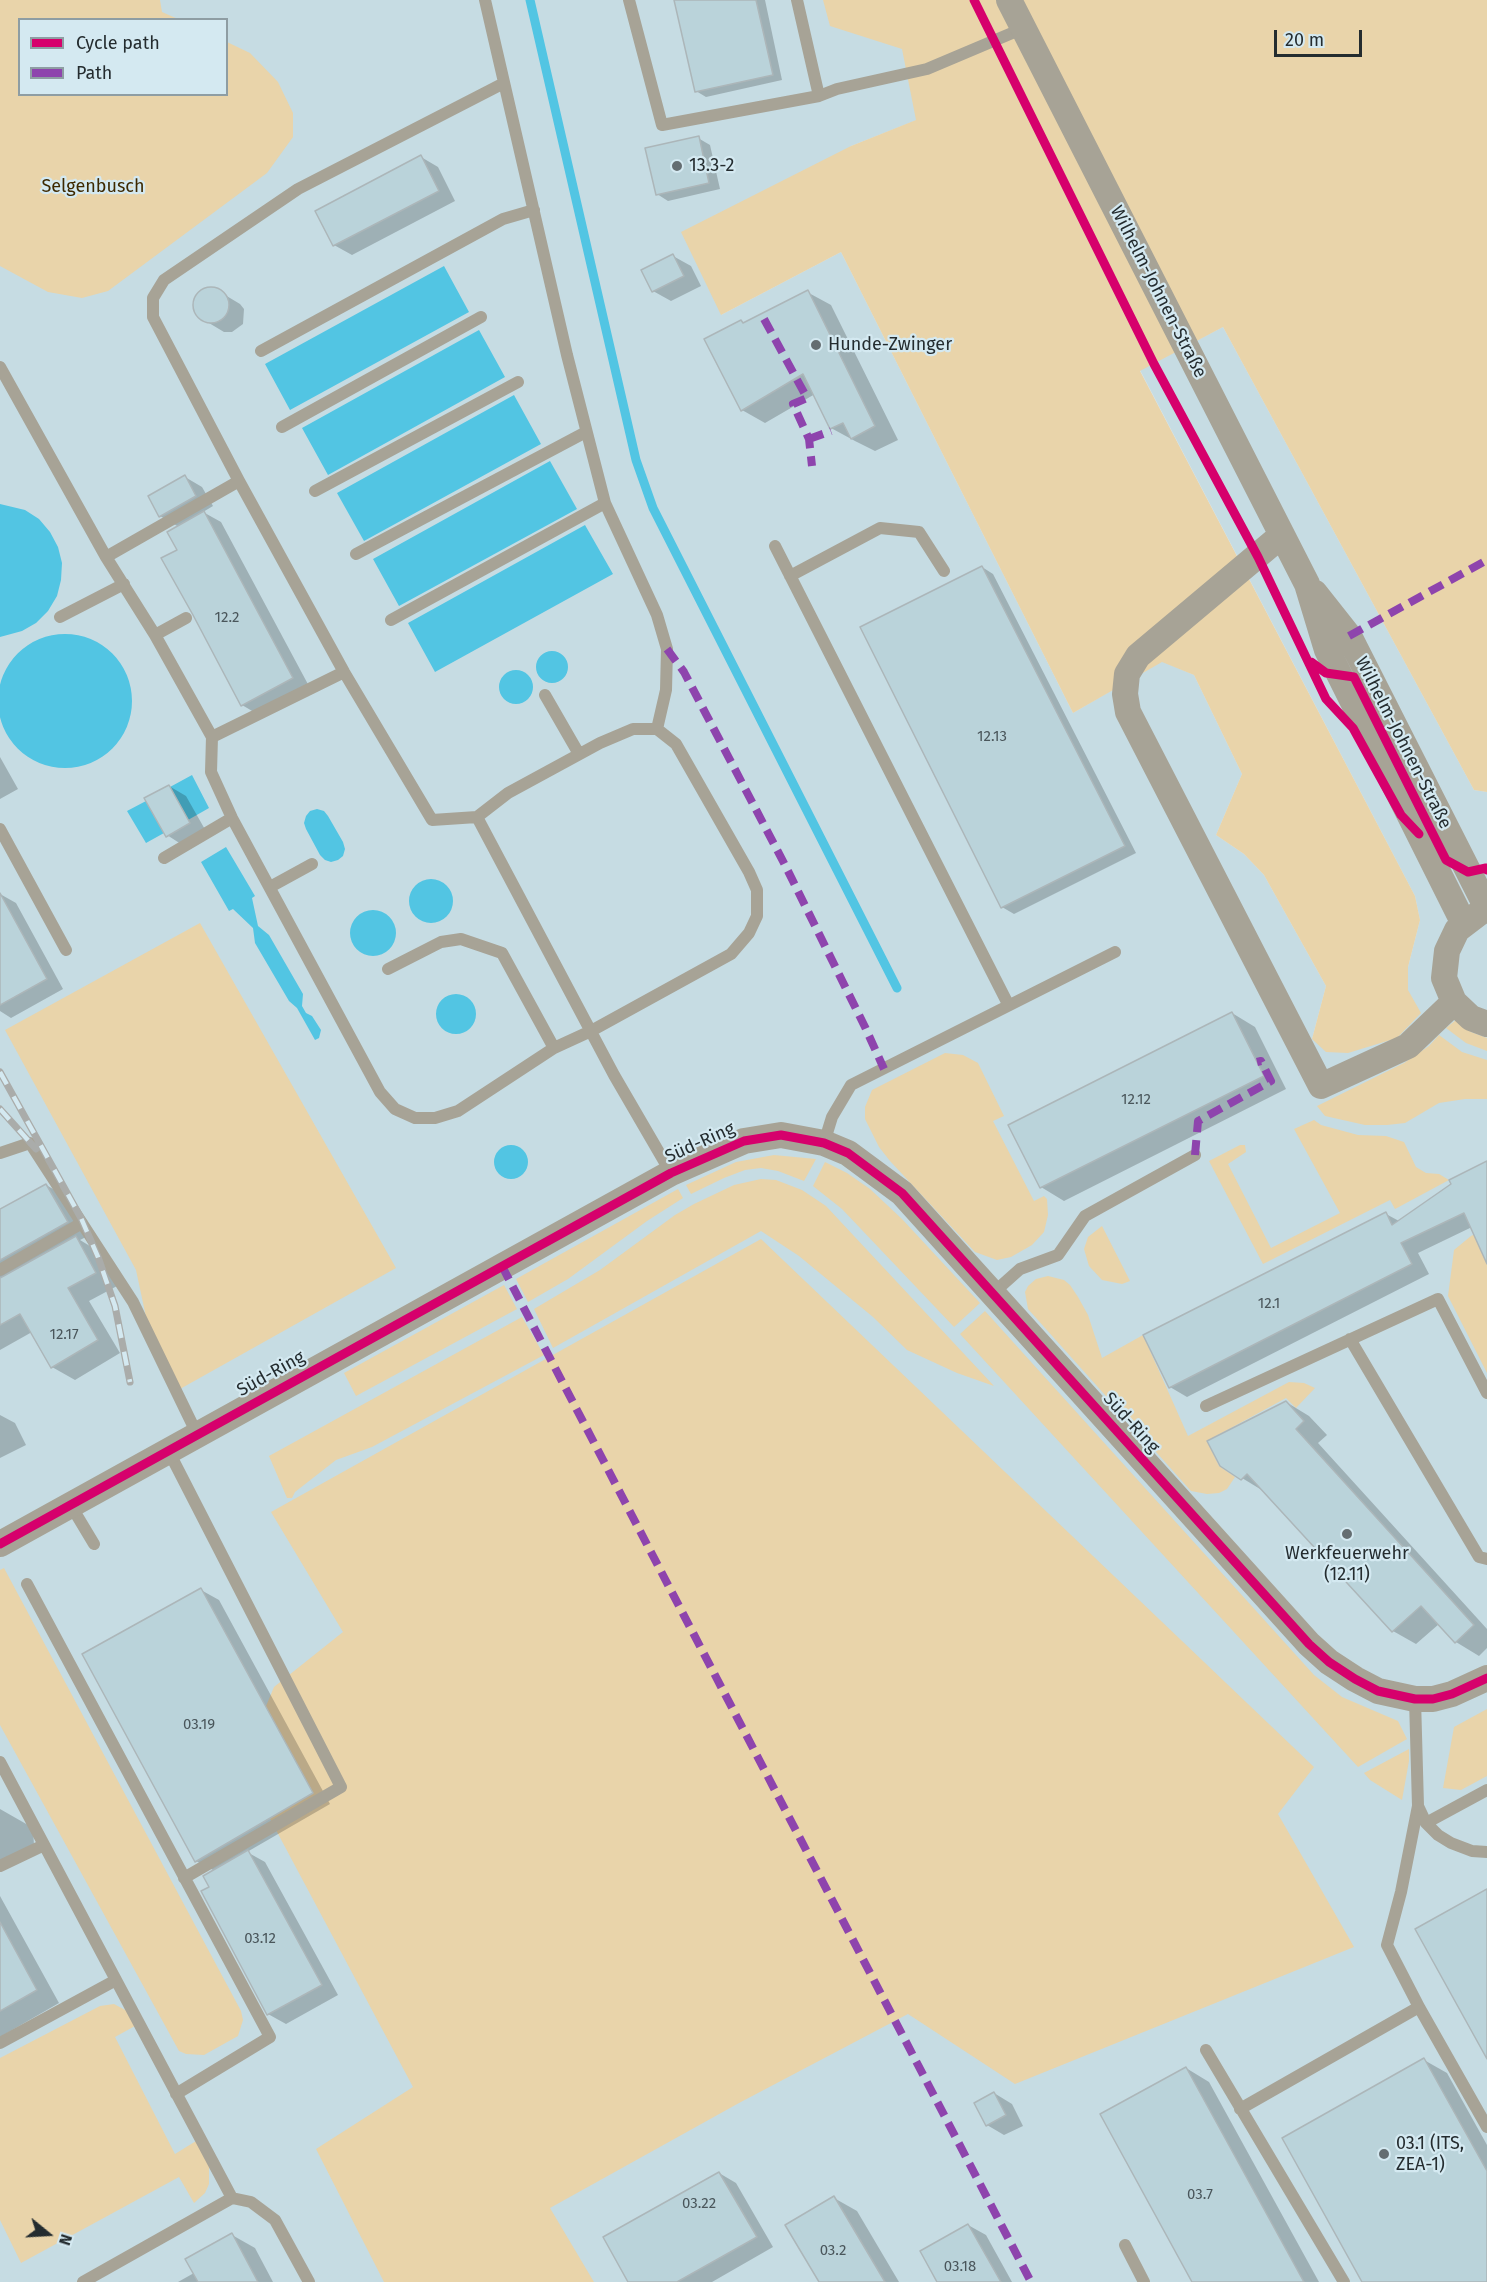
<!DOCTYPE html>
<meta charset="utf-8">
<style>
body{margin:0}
#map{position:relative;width:1487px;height:2282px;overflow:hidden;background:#dae6eb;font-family:"Fira Sans",sans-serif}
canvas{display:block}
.legend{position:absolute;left:18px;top:18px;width:210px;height:78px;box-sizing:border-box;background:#d4e9f1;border:2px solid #8e9da3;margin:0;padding:8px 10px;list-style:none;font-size:18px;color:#242c2f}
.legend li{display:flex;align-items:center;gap:12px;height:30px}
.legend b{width:30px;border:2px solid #8e9da3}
.north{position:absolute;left:18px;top:2204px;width:60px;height:60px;-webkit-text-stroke:4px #d4e9f1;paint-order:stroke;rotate:108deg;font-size:16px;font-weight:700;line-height:24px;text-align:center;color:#242c2f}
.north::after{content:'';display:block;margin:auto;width:21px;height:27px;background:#242c2f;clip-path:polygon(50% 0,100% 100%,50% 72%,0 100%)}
.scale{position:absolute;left:1274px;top:30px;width:88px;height:27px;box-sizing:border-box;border:3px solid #242c2f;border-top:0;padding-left:8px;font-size:18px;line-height:21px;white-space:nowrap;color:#242c2f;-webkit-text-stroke:4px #d4e9f1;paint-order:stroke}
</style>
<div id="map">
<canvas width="1487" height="2282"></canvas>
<ul class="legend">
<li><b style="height:8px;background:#d6006c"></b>Cycle path</li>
<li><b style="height:8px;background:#8e44ad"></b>Path</li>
</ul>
<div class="north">N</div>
<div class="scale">20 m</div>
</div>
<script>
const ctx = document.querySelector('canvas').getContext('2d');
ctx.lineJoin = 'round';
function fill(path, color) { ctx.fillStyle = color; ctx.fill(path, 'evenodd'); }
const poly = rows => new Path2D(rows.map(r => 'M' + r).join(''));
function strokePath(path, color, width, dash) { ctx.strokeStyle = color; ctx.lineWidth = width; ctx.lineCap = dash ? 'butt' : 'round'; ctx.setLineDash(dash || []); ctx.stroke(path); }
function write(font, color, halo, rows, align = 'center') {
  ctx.font = font + ' "Fira Sans",sans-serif'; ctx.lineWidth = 4.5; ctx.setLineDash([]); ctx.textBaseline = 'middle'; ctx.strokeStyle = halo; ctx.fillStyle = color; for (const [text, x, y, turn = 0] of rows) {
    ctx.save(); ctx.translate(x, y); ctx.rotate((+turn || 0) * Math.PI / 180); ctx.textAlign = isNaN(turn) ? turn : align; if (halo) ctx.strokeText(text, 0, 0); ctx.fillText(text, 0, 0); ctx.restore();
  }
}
fill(poly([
 [0,0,894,0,917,120,851,146,721,315,841,252,1073,713,1162,661,1194,675,1242,774,1216,835,1244,854,1264,875,1326,986,1312,1039,1408,990,1408,967,1420,920,1415,896,1140,370,1223,327,1474,790,1487,792,1487,2282,0,2282],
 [20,20,226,20,226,94,20,94]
]), '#c6dce3');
fill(poly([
 [0,0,160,0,162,12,178,19,20,20,20,94,226,94,227,42,250,53,278,82,293,113,293,137,267,173,108,291,82,298,48,292,0,266],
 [823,0,1487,0,1487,792,1474,790,1223,327,1140,371,1415,896,1420,920,1408,967,1408,990,1421,1013,1397,1038,1348,1053,1326,1052,1312,1039,1326,986,1264,875,1244,854,1216,835,1242,774,1194,675,1162,662,1073,713,841,252,721,315,681,232,851,146,916,120,902,49,830,26],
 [200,923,396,1268,180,1389,149,1331,136,1270,5,1030],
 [1456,1020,1471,1032,1487,1038,1487,1051,1466,1043,1446,1028],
 [1439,1035,1462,1052,1487,1060,1487,1099,1465,1099,1439,1103,1405,1123,1387,1125,1365,1125,1325,1116,1317,1106,1404,1063,1429,1046],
 [945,1053,963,1055,978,1063,1004,1116,993,1121,1034,1201,1044,1196,1047,1199,1048,1215,1044,1232,1032,1245,1011,1257,997,1260,975,1252,890,1161,879,1147,865,1119,865,1107,872,1090],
 [1314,1120,1321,1125,1358,1135,1386,1136,1404,1142,1416,1167,1426,1173,1439,1174,1449,1180,1395,1209,1390,1200,1263,1264,1209,1161,1240,1145,1245,1145,1246,1152,1228,1164,1271,1248,1340,1213,1294,1129],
 [774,1155,816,1159,804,1181,778,1171,761,1168,745,1170,724,1178,691,1194,686,1185,736,1162],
 [825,1162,847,1173,870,1189,902,1219,980,1303,954,1327,842,1209,813,1186],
 [761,1179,776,1180,802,1190,826,1206,994,1386,957,1373,907,1350,873,1317,799,1256,761,1231,553,1348,534,1309,600,1270,675,1215,694,1204,734,1185],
 [678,1189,683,1198,647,1221,568,1279,528,1302,516,1279],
 [1102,1226,1130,1281,1122,1284,1102,1280,1089,1266,1084,1249,1088,1237],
 [1487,1228,1487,1373,1448,1296,1454,1250,1471,1236],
 [761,1239,1314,1767,1278,1814,1354,1947,1015,2084,908,2014,739,2103,550,2208,594,2282,384,2282,316,2149,413,2087,268,1815,259,1723,274,1687,343,1632,271,1512],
 [1048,1276,1064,1280,1070,1285,1078,1297,1088,1315,1102,1358,1143,1335,1188,1436,1289,1382,1304,1383,1315,1388,1296,1408,1286,1398,1207,1441,1219,1466,1235,1477,1227,1489,1219,1493,1207,1494,1191,1491,1028,1309,1025,1292,1028,1286,1036,1279],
 [504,1285,517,1309,356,1396,344,1373],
 [985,1311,1314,1675,1342,1697,1398,1721,1407,1739,1358,1767,960,1334],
 [522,1317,544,1355,372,1447,336,1460,295,1492,292,1498,287,1498,269,1456],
 [4,1568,241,2011,243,2020,238,2036,204,2055,186,2054,179,2051,0,1725,0,1570],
 [1487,1709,1487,1776,1461,1790,1443,1788,1454,1727],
 [1409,1749,1409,1761,1402,1800,1370,1780,1364,1773],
 [114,2004,127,2011,135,2026,115,2037,175,2154,196,2141,209,2165,209,2184,205,2193,194,2203,179,2177,21,2263,0,2220,0,2058,100,2006]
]), '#e9d4aa');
fill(poly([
 [444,266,469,312,290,410,265,364],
 [479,330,505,377,328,475,302,428],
 [514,395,541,444,364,541,337,493],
 [550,461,577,509,399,606,373,559],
 [0,504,25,510,39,519,50,532,58,547,62,563,61,580,57,596,48,611,36,623,22,631,0,637],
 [585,525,613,574,435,672,408,623],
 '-2 701a67 67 0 1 1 134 0a67 67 0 1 1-134 0Z',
 '536 667a16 16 0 1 1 32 0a16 16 0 1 1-32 0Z',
 '499 687a17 17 0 1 1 34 0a17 17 0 1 1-34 0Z',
 [192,775,209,808,188,820,170,787],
 [146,801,164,833,146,843,127,811],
 [317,809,324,811,328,816,343,842,345,849,343,856,338,860,331,862,325,860,320,855,306,829,304,823,306,816,310,811],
 [226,847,255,896,252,898,258,926,269,935,303,994,302,1006,306,1013,312,1016,321,1030,319,1038,315,1040,297,1008,289,1001,255,943,253,928,233,909,229,911,201,862],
 '409 901a22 22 0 1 1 44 0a22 22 0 1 1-44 0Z',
 '350 933a23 23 0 1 1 46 0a23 23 0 1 1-46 0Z',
 '436 1014a20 20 0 1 1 40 0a20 20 0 1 1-40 0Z',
 '494 1162a17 17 0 1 1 34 0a17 17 0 1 1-34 0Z'
]), '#52c5e3');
fill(poly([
 [676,0,765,0,782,80,706,97,696,91],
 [698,138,710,145,720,189,668,201,657,194],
 [421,157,438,167,455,201,352,255,334,245,317,211],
 [673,256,691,266,701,286,671,301,653,291],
 [208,289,215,289,240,304,244,309,243,324,232,332,224,332,199,317,195,311,196,297,201,291],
 [807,292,831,305,898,440,875,451,855,441,831,428,815,394,765,423,742,410,741,322,744,324],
 [185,477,202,487,213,506,203,512,221,522,310,688,259,715,242,705,179,550,179,527,160,516],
 [982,567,993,574,1136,853,1014,914,1002,907],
 [0,757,18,789,0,799],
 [169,786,186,796,207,833,184,846,167,835],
 [0,894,16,903,63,989,11,1018,0,1011],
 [1232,1013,1255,1027,1286,1089,1064,1201,1041,1187],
 [1487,1162,1487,1237,1472,1227,1418,1253,1429,1274,1187,1397,1170,1387,1145,1336,1386,1214,1399,1221],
 [46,1185,69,1198,90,1235,80,1240,98,1251,117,1286,89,1301,120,1353,75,1380,52,1367,32,1332,0,1350,0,1211],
 [1286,1402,1309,1416,1327,1435,1318,1443,1487,1629,1487,1648,1479,1656,1456,1642,1439,1624,1416,1644,1393,1631,1265,1492,1242,1478],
 [0,1415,15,1423,26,1445,0,1458],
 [201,1590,219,1600,330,1804,247,1852,265,1862,338,1995,286,2024,268,2014,211,1887,215,1871,196,1861],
 [0,1809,28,1825,33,1830,34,1845,0,1863],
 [0,1896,59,2003,0,2037],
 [1424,2060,1447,2073,1487,2145,1487,2282,1364,2282],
 [1186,2068,1209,2082,1319,2282,1194,2282],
 [994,2093,1012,2104,1023,2126,1004,2135,987,2125],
 [719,2173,736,2183,773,2247,712,2282,629,2282],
 [834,2198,857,2211,899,2282,824,2282],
 [968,2225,986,2235,1012,2282,939,2282],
 [232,2235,255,2248,273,2282,178,2282,194,2273]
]), '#0003');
strokePath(poly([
 [530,0,636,460,653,508,897,988]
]), '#52c5e3', 9);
const building = poly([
 [674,0,756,0,773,75,695,92,674,0],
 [699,136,709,183,656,195,645,148,699,136],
 [421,155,439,191,333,246,315,211,421,155],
 [673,254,684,276,652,292,641,270,673,254],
 '193 305a18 18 0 1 1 36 0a18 18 0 1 1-36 0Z',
 [808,290,875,426,851,439,843,423,830,429,803,374,741,411,704,339,741,320,743,323,808,290],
 [185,475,196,496,159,517,148,496,185,475],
 [204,511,293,678,241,706,193,615,161,558,177,550,167,532,204,511],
 [982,566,1125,846,1001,908,860,627,982,566],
 [169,785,190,823,166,837,144,798,169,785],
 [0,893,47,979,0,1005,0,893],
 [1232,1012,1264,1076,1040,1188,1008,1125,1232,1012],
 [1487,1161,1487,1264,1464,1213,1401,1243,1412,1264,1169,1388,1143,1335,1386,1212,1392,1225,1451,1184,1449,1180,1487,1161],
 [46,1184,68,1222,0,1260,0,1209,46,1184],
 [76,1236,96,1273,68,1288,98,1340,51,1368,20,1314,0,1325,0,1278,76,1236],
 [1286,1401,1304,1421,1296,1429,1474,1625,1455,1643,1421,1606,1392,1632,1247,1474,1241,1480,1220,1466,1207,1441,1286,1401],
 [201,1588,313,1793,195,1862,82,1654,201,1588],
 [248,1850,322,1985,267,2015,201,1891,209,1887,203,1876,248,1850],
 [1487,1889,1487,2059,1415,1929,1487,1889],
 [0,1922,37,1990,0,2011,0,1922],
 [1424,2058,1487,2171,1487,2282,1362,2282,1282,2138,1424,2058],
 [1186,2067,1304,2282,1192,2282,1100,2114,1186,2067],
 [994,2092,1006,2115,986,2126,974,2103,994,2092],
 [719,2172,757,2237,677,2282,628,2282,603,2237,719,2172],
 [834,2196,885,2282,819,2282,785,2225,834,2196],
 [968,2224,1001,2282,937,2282,920,2251,968,2224],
 [232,2233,258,2282,198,2282,185,2259,232,2233]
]);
fill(building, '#bad3da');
strokePath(building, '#acb6b9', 1.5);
strokePath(poly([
 [485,0,567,355,605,503,657,615,667,649,666,690,657,729],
 [629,0,662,125,819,96,837,89,927,69,1024,28],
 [797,0,819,96],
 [261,351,503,219,534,210],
 [0,367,106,557,155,635,212,737,211,772,232,818,380,1092,395,1109,415,1118,435,1118,458,1111,554,1048,591,1031,731,954,749,933,757,916,757,890,749,872,676,744,657,729,633,729,600,743,508,793,477,817,432,820,344,672,239,481,153,317,153,298,164,280,298,189,504,83],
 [282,427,481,317],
 [315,491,518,382],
 [775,546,1008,1004],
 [356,554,586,432],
 [106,557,239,481],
 [790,576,880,528,919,532,944,571],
 [60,617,124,584],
 [391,620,605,503],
 [155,635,186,618],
 [545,695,579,754],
 [212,737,344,672],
 [477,817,614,1075,671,1173],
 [0,829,66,950],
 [164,858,232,818],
 [270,887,312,864],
 [388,969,441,942,461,939,502,953,554,1048],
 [824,1143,832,1117,851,1085,1115,952],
 [0,1153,30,1143,133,1302,197,1434],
 [0,1270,82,1223],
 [992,1294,1020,1269,1058,1255,1085,1216,1195,1155],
 [1350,1339,1479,1557,1487,1559],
 [1206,1406,1438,1299,1487,1393],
 [168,1450,341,1787,184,1878],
 [70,1504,94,1544],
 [27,1584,270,2037,176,2094],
 [1415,1699,1418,1806,1426,1823,1438,1835,1451,1843,1472,1851,1487,1852],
 [0,1762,232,2198],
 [1426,1823,1487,1790],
 [0,1866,44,1845],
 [1419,2007,1487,2127],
 [0,2043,116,1980],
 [1206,2050,1344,2282],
 [1240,2109,1419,2007,1387,1945,1401,1892,1418,1806],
 [1125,2245,1144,2282],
 [83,2282,232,2198,251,2202,275,2220,309,2282]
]), '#a7a396', 12);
strokePath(poly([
 [1009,0,1307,584,1327,650,1464,924],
 [1282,535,1138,656,1127,674,1125,694,1128,712,1321,1086,1408,1046,1454,1002],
 [1315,593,1349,636,1487,908],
 [1478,914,1457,930,1447,951,1444,978,1454,1002,1471,1018,1487,1024],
 [0,1544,671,1173,744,1141,781,1135,824,1143,848,1153,902,1193,1309,1644,1329,1662,1355,1679,1378,1691,1415,1699,1433,1699,1452,1694,1487,1678]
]), '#a7a396', 26);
const rail = poly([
 [0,1072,81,1218,98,1257,115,1306,130,1382],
 [0,1109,36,1149]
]);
strokePath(rail, '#aaacaa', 7);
strokePath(rail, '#d4e9f1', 4.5, [14]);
strokePath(poly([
 [764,319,807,398,793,404,809,439,812,466],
 [809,439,831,431],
 [1349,636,1487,560],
 [667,649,684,672,786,867,865,1027,884,1069],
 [1195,1155,1198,1121,1271,1081,1261,1061,1257,1062],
 [502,1266,1031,2282]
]), '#8e44ad', 8, [15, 8]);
strokePath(poly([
 [974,0,1154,364,1258,557,1326,699,1353,728,1401,815,1419,834],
 [1311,662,1326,673,1354,677,1446,860,1468,872,1486,868,1487,870],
 [0,1544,671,1173,744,1141,781,1135,824,1143,848,1153,902,1193,1309,1644,1329,1662,1355,1679,1378,1691,1415,1699,1433,1699,1452,1694,1487,1678]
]), '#d6006c', 9);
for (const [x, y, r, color] of [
 [677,166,6,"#646d71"],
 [816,345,6,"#646d71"],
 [1347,1534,6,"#646d71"],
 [1384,2154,6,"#646d71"]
]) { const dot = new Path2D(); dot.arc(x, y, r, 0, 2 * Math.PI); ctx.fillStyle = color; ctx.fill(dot); strokePath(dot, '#d4e9f1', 2); }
write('15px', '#4a565b', null, [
 ["12.2",227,618],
 ["12.13",992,737],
 ["12.12",1136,1100],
 ["12.1",1269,1304],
 ["12.17",64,1335],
 ["03.19",199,1725],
 ["03.12",260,1939],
 ["03.7",1200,2195],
 ["03.22",699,2204],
 ["03.2",833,2251],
 ["03.18",960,2267]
]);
write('18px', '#242c2f', '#d4e9f1', [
 ["13.3-2",689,166],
 ["Hunde-Zwinger",828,345],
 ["Werkfeuerwehr",1347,1554,"center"],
 ["(12.11)",1347,1575,"center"],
 ["03.1 (ITS,",1396,2144],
 ["ZEA-1)",1396,2165]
], 'left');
write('18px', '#3e2900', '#d4e9f1', [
 ["Selgenbusch",93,187]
]);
write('18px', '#242c2f', '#d4e9f1', [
 ["Wilhelm-Johnen-Straße",1158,292,63],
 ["Wilhelm-Johnen-Straße",1403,743,63],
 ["Süd-Ring",700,1143,-24],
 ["Süd-Ring",271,1374,-29],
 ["Süd-Ring",1131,1423,48]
]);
</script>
